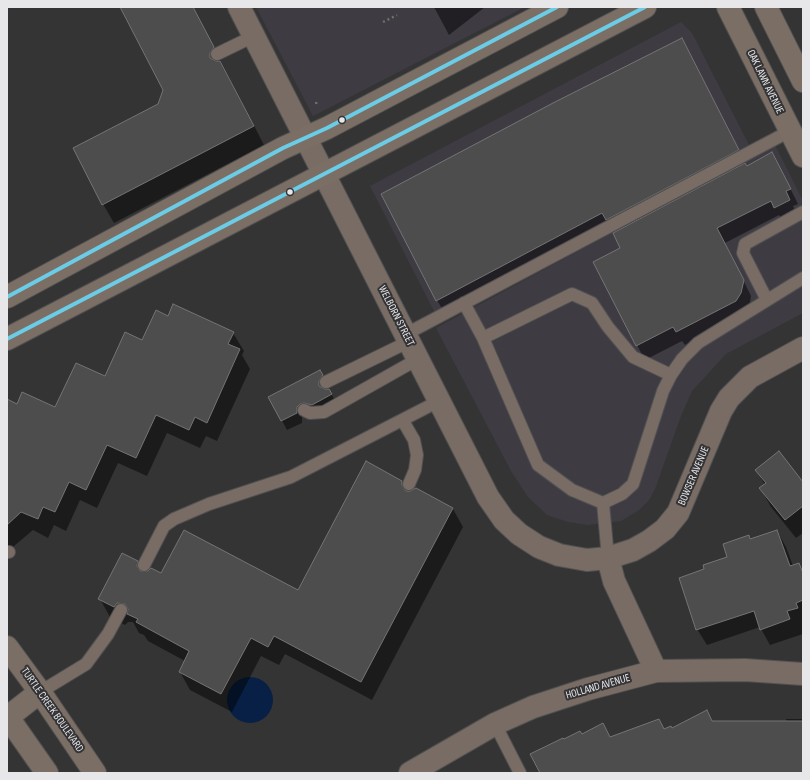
<!DOCTYPE html>
<style>
body{margin:0}
#map{position:relative;width:810px;height:780px;overflow:hidden;background:#343435;font-family:"Sofia Sans Condensed",sans-serif}
canvas{display:block}
.frame{position:absolute;inset:0;border:8px solid #e7e7e9;pointer-events:none}
</style>
<div id="map">
<canvas width="810" height="780"></canvas>
<div class="frame"></div>
</div>
<script>
const ctx = document.querySelector('canvas').getContext('2d');
ctx.lineJoin = 'round';
function fill(path, color) { ctx.fillStyle = color; ctx.fill(path, 'evenodd'); }
const poly = rows => new Path2D(rows.map(r => 'M' + r).join(''));
function strokePath(path, color, width, dash) { ctx.strokeStyle = color; ctx.lineWidth = width; ctx.lineCap = dash ? 'butt' : 'round'; ctx.setLineDash(dash || []); ctx.stroke(path); }
function write(font, color, halo, rows, align = 'center') {
  ctx.font = font + ' "Sofia Sans Condensed",sans-serif'; ctx.lineWidth = 4; ctx.setLineDash([]); ctx.textBaseline = 'middle'; ctx.strokeStyle = halo; ctx.fillStyle = color; for (const [text, x, y, turn = 0] of rows) {
    ctx.save(); ctx.translate(x, y); ctx.rotate((+turn || 0) * Math.PI / 180); ctx.textAlign = isNaN(turn) ? turn : align; if (halo) ctx.strokeText(text, 0, 0); ctx.fillText(text, 0, 0); ctx.restore();
  }
}
fill(poly([
 [256,7,525,7,313,116],
 [681,22,692,33,750,147,435,313,370,186],
 [775,145,803,201,803,313,726,354,692,391,681,416,655,489,649,500,639,510,621,521,588,525,568,522,547,515,528,497,511,471,436,328]
]), '#3e3b43');
fill(poly([
 '227 700a23 23 0 1 1 46 0a23 23 0 1 1-46 0Z'
]), '#082045');
fill(poly([
 [122,7,193,7,264,145,114,223,103,204,159,104,164,90],
 [434,7,485,7,449,35],
 [682,40,747,166,780,168,798,204,793,206,797,215,784,222,779,215,725,243,751,296,749,308,744,315,685,345,682,341,645,360,637,345,622,248,614,231,448,319,437,300],
 [168,317,233,333,244,351,242,355,250,369,217,441,206,436,200,448,167,433,147,476,118,463,97,508,80,500,66,531,54,525,48,538,33,530,7,552,7,400,17,405,56,409,106,378],
 [320,372,327,386,324,391,329,390,337,404,306,413,302,417,302,423,287,430,270,398],
 [756,470,803,483,803,533,796,538,771,507,761,489,765,485],
 [402,481,408,492,453,509,463,527,372,700,285,654,279,665,261,656,232,712,190,690,180,672,185,661,148,641,144,635,139,633,133,622,128,622,125,625,110,617,100,599,137,562,143,572,298,592],
 [777,531,786,547,793,566,799,564,803,572,803,634,770,645,760,627,707,645,697,629,705,570,728,558,749,536,751,540],
 [786,719,803,719,803,773,541,773,564,741,581,735,610,738,713,722,787,722]
]), '#0007');
const building = poly([
 [120,7,193,7,214,47,210,53,210,58,216,61,220,61,254,126,102,205,73,148,158,104,163,90,120,7],
 [682,38,739,150,606,220,602,213,436,301,381,194,553,103,682,38],
 [772,152,791,189,786,191,790,200,774,208,771,201,717,228,744,280,741,293,736,301,676,332,673,327,636,346,593,262,620,248,613,233,745,163,747,166,772,152],
 [173,304,234,332,228,344,240,349,207,423,195,417,189,430,156,415,136,458,107,445,86,490,69,482,55,512,43,507,38,519,21,512,7,525,7,399,17,404,22,392,55,407,76,363,105,376,125,332,142,340,156,310,168,316,173,304],
 [320,370,323,375,319,381,319,386,325,389,329,389,332,394,312,405,304,403,300,404,297,407,297,413,281,421,268,397,320,370],
 [779,451,803,482,803,506,785,520,759,488,766,483,755,470,779,451],
 [366,461,402,481,402,485,406,491,410,491,416,488,453,508,361,682,274,636,268,647,251,638,221,694,179,672,189,651,136,622,138,619,127,614,128,609,125,604,117,603,114,607,98,599,122,553,138,561,137,566,140,571,148,571,151,568,161,573,184,530,298,590,366,461],
 [777,530,790,566,799,563,803,573,803,600,796,603,798,608,787,611,790,619,760,630,754,611,696,630,679,578,704,569,703,565,727,557,723,544,749,535,750,539,777,530],
 [707,710,712,721,803,721,803,773,540,773,530,754,563,738,564,739,580,731,582,734,603,723,610,737,659,719,664,729,671,726,672,728,707,710]
]);
fill(building, '#4d4d4e');
strokePath(building, '#747475', 1);
const lane = poly([
 [217,54,254,36],
 [767,300,743,253,745,244,803,212],
 [464,303,483,338],
 [406,334,790,131],
 [326,382,410,341],
 [304,410,310,413,324,412,418,359],
 [403,421,414,440,417,455,415,470,409,484],
 [603,503,572,490,538,465,483,338,572,294,592,303,608,327,633,357,671,375],
 [7,552,9,552],
 [608,558,603,503,622,494,633,484,663,391,671,375,682,359,698,343,803,278],
 [144,565,164,526,174,519,209,504,291,477,439,401],
 [40,692,86,664,108,634,121,610],
 [495,724,520,773]
]);
const street = poly([
 [239,7,488,497,504,520,519,534,539,547,559,555,587,560,608,558,633,550,649,541,665,529,678,513,721,411,729,398,750,377,803,348],
 [608,558,614,581,656,671],
 [410,773,495,724,533,707,588,689,656,671,745,670,803,674]
]);
const secondary = poly([
 [728,7,803,156],
 [766,7,803,81],
 [7,297,283,148,327,128,557,7],
 [7,339,645,7],
 [7,647,40,692,95,773],
 [7,716,47,773],
 [8,717,40,692]
]);
strokePath(lane, '#515152', 14);
strokePath(street, '#515152', 24);
strokePath(secondary, '#515152', 24);
strokePath(poly([
 [383,22,397,15],
 [316,104,317,100]
]), '#736d69', 2.5, [2, 3]);
strokePath(lane, '#786c64', 12);
strokePath(street, '#786c64', 22);
strokePath(secondary, '#7b6f65', 22);
strokePath(poly([
 [7,297,283,148,327,128,557,7],
 [7,339,645,7]
]), '#6bcce7', 4);
for (const [x, y, r, color] of [
 [342,120,3.5,"#e7e7e9"],
 [290,192,3.5,"#e7e7e9"]
]) { const dot = new Path2D(); dot.arc(x, y, r, 0, 2 * Math.PI); ctx.fillStyle = color; ctx.fill(dot); strokePath(dot, '#343336', 1.5); }
write('11px', '#e7e7e9', '#343336', [
 ["OAK LAWN AVENUE",765,82,64],
 ["WELBORN STREET",396,316,63],
 ["BOWSER AVENUE",694,476,-67],
 ["HOLLAND AVENUE",598,687,-16],
 ["TURTLE CREEK BOULEVARD",52,710,55]
]);
</script>
